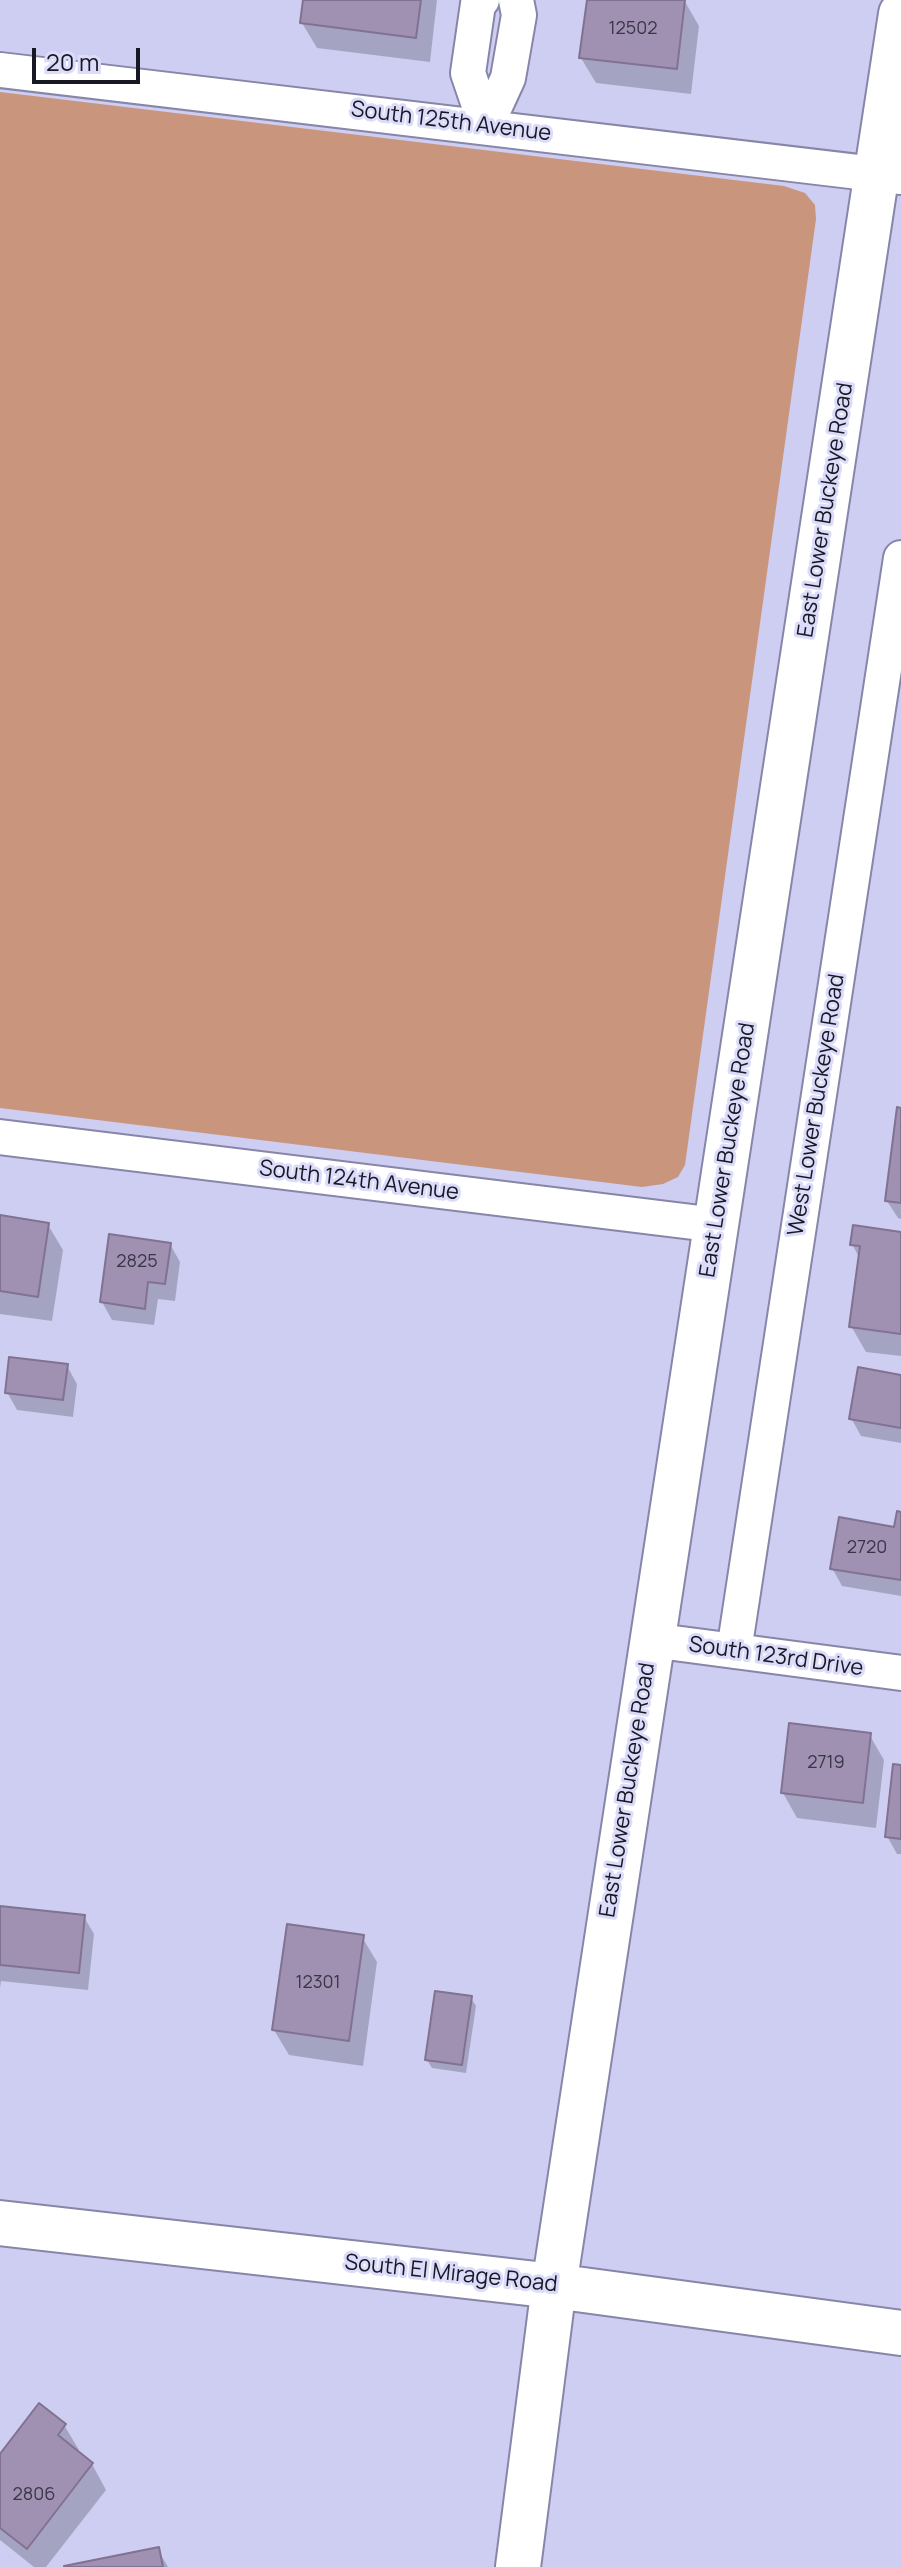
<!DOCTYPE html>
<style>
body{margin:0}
#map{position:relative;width:901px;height:2567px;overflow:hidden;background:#cecef3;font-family:Manrope,sans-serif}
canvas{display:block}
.scale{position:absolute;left:32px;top:48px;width:108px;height:36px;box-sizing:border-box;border:4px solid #181825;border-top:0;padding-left:10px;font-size:24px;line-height:28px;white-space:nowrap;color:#181825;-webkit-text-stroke:6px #dcdcfa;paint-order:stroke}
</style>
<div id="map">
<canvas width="901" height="2567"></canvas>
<div class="scale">20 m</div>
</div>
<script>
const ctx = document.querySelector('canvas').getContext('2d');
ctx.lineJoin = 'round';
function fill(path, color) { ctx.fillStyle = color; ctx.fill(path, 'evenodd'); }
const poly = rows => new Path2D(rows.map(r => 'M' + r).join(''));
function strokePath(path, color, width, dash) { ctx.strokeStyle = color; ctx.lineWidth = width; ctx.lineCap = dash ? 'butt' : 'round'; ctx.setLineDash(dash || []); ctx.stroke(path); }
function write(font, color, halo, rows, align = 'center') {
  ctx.font = font + ' Manrope,sans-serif'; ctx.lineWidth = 6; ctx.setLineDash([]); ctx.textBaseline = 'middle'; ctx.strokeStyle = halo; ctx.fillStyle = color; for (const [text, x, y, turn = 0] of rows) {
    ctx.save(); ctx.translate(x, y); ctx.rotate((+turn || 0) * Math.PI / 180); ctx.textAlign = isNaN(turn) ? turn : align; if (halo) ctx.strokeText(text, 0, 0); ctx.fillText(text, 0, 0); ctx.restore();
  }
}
fill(poly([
 [0,92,784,186,805,193,815,205,816,219,685,1165,678,1177,663,1184,642,1187,0,1108]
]), '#c9957c');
fill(poly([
 [305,0,437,0,430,62,317,48,302,23],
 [589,0,684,0,699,26,691,94,596,83,581,58],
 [901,1110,901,1219,898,1218,887,1201],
 [0,1218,48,1225,63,1250,52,1321,0,1314],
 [901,1234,901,1356,866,1352,851,1326,860,1259,852,1244],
 [170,1244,180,1262,175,1301,158,1299,154,1325,112,1320,102,1302],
 [67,1366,77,1384,73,1417,17,1410,7,1392],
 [901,1377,901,1443,861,1436,851,1418],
 [901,1514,901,1596,842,1586,832,1568,896,1529],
 [869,1734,884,1760,876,1828,797,1818,783,1793],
 [901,1767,901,1854,897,1854,887,1836],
 [84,1917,94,1934,88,1990,1,1981,0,1988,0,1919],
 [362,1937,377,1962,363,2066,289,2055,274,2030],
 [471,1998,476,2006,466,2073,432,2068,427,2060],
 [64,2425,79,2450,77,2453,92,2464,106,2490,46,2567,34,2567,0,2540,0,2458],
 [158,2550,168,2567,71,2567]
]), '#0003');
const building = poly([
 [303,0,421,0,416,38,300,23,303,0],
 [587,0,685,0,677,69,579,58,587,0],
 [897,1107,901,1108,901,1203,885,1201,897,1107],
 [0,1215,49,1223,38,1297,0,1291,0,1215],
 [853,1225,901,1232,901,1334,849,1327,860,1246,850,1245,853,1225],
 [109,1234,171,1243,165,1284,148,1282,145,1309,100,1302,109,1234],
 [9,1357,68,1364,63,1400,5,1393,9,1357],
 [858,1367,901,1375,901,1428,849,1419,858,1367],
 [897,1511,901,1512,901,1580,830,1569,839,1517,894,1527,897,1511],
 [789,1723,871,1733,863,1803,781,1793,789,1723],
 [893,1764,901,1765,901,1839,885,1837,893,1764],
 [0,1906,85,1915,79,1973,0,1965,0,1906],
 [287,1924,364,1935,349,2041,272,2030,287,1924],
 [435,1991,472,1996,462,2065,425,2060,435,1991],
 [39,2403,66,2424,58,2435,93,2463,27,2549,0,2528,0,2454,39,2403],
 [159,2547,163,2567,65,2567,64,2566,159,2547]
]);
fill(building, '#a091b2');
strokePath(building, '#817292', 2);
const street = poly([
 [482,0,478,4,468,73,486,126],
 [0,70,901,177],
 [486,126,508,78,519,15,516,0],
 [0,1137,717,1225],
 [651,1640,901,1673],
 [734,1651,901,558]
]);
const secondary = poly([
 [0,2223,554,2286,901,2333],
 [518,2567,554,2286,901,14]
]);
strokePath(street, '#8786a8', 38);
strokePath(secondary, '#8786a8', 48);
strokePath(street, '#fff', 34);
strokePath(secondary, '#fff', 44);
write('18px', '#3a3648', null, [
 ["12502",633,29],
 ["2825",137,1262],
 ["2720",867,1548],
 ["2719",826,1763],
 ["12301",318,1983],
 ["2806",34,2495]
]);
write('22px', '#181825', '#dcdcfa', [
 ["South 125th Avenue",451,122,7],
 ["East Lower Buckeye Road",826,510,-81],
 ["West Lower Buckeye Road",817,1105,-81],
 ["East Lower Buckeye Road",728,1150,-81],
 ["South 124th Avenue",359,1181,7],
 ["South 123rd Drive",776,1657,8],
 ["East Lower Buckeye Road",628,1790,-81],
 ["South El Mirage Road",451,2274,6]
]);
</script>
